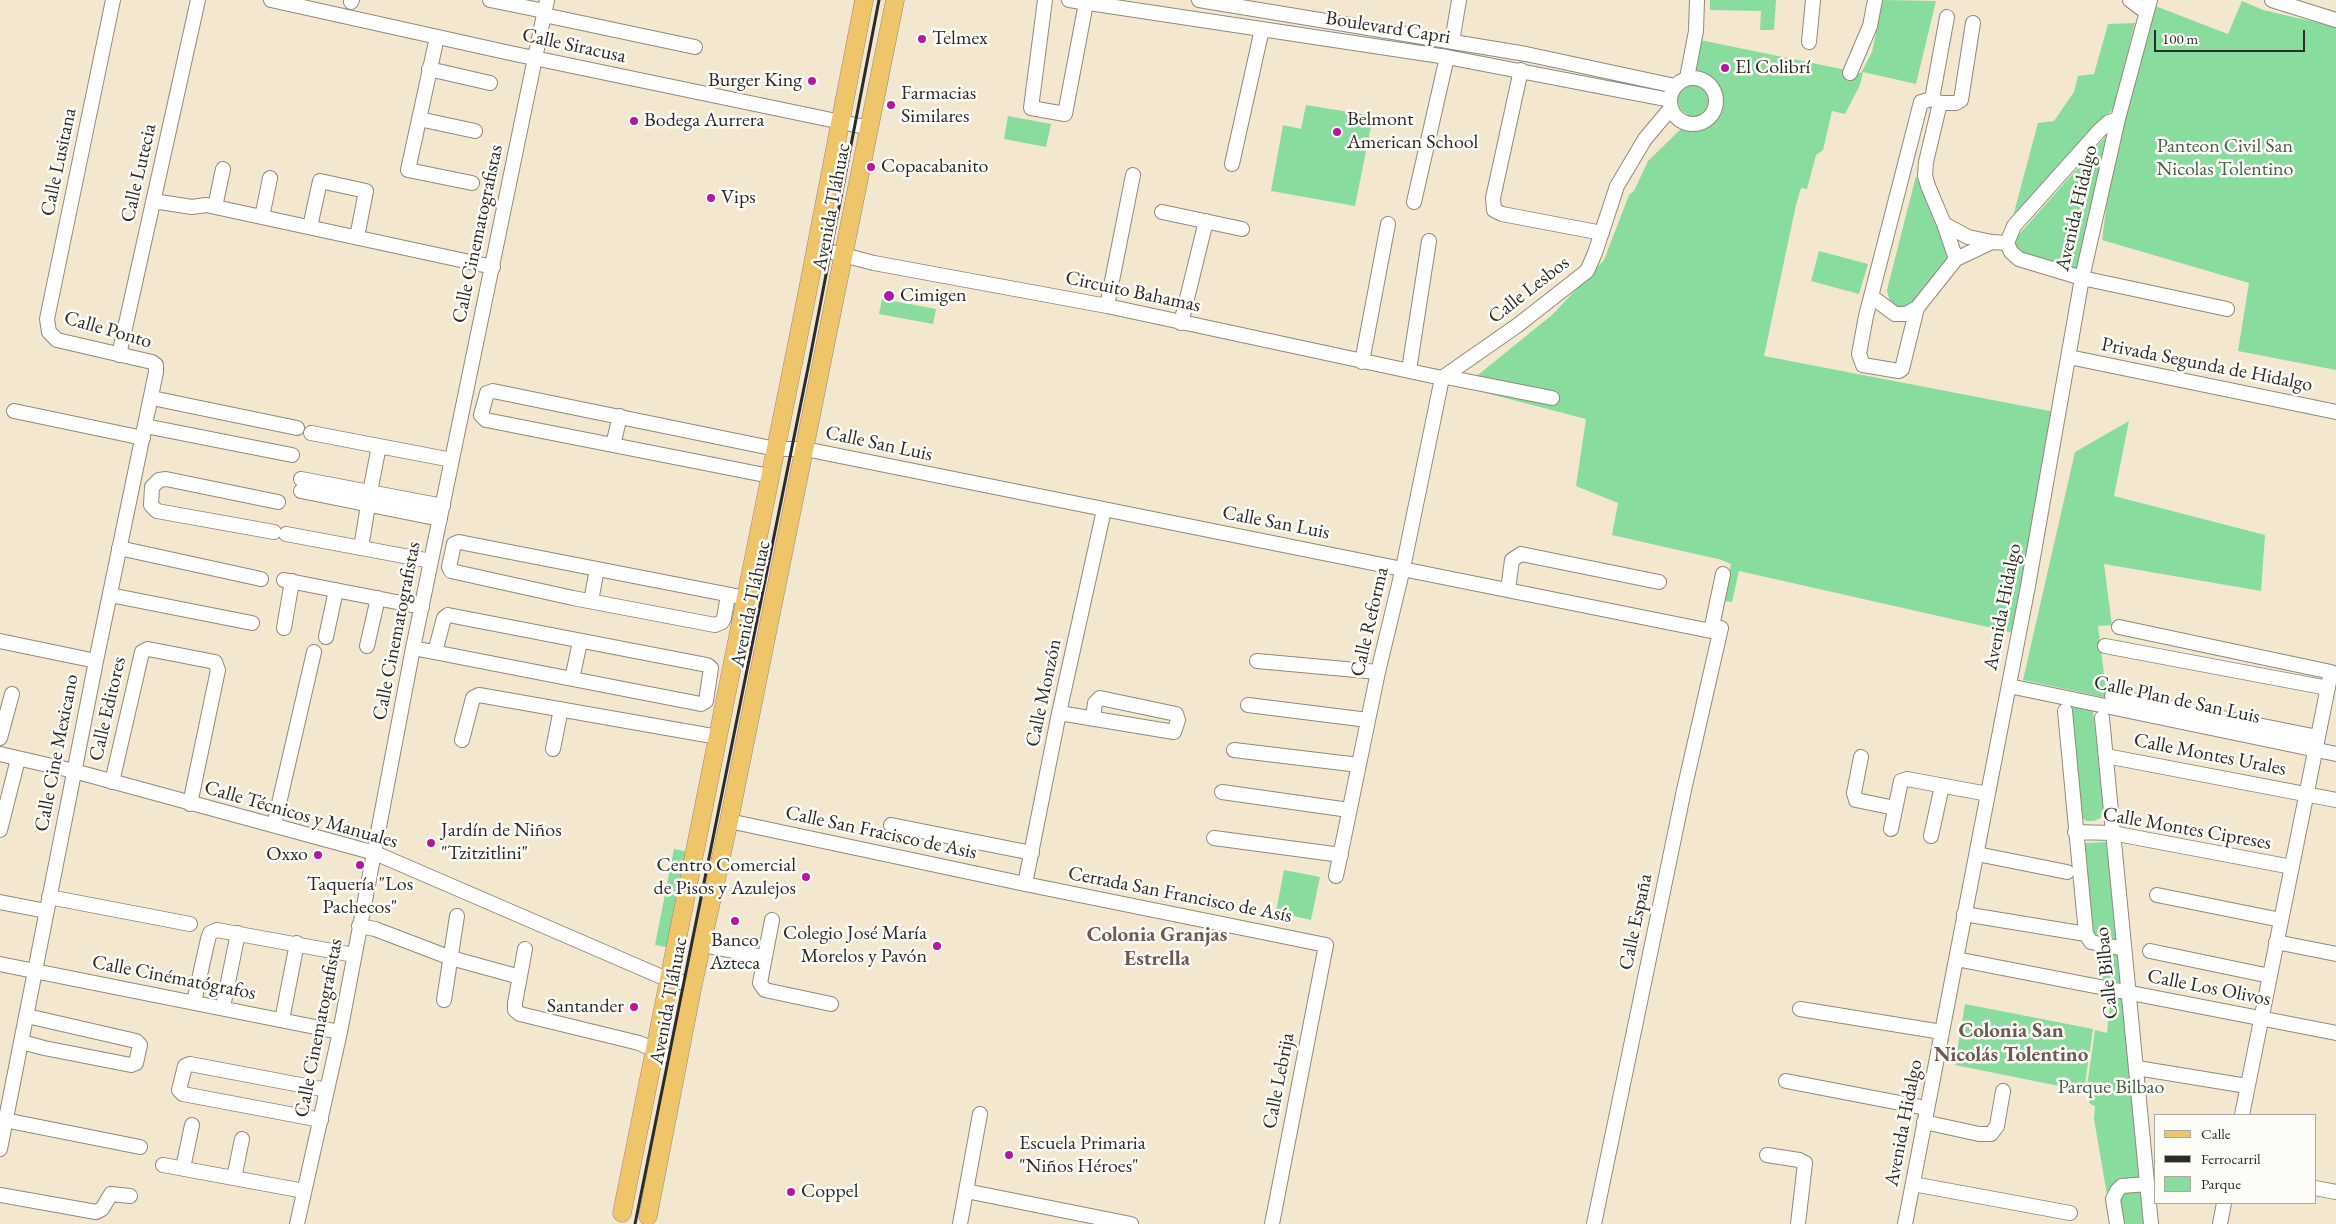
<!DOCTYPE html>
<meta charset="utf-8">
<style>
body{margin:0}
#map{position:relative;width:2336px;height:1224px;overflow:hidden;background:#f4e7cf;font-family:"EB Garamond",serif}
canvas{display:block}
.legend{position:absolute;left:2154px;top:1114px;width:162px;height:90px;box-sizing:border-box;background:#fdfcf7;border:1px solid #a9a8a5;margin:0;padding:6px 9px;list-style:none;font-size:15px;color:#2b2b2b}
.legend li{display:flex;align-items:center;gap:10px;height:25px}
.legend b{width:25px;border:1px solid #a9a8a5}
.scale{position:absolute;left:2154px;top:30px;width:151px;height:22px;box-sizing:border-box;border:2px solid #2b2b2b;border-top:0;padding-left:6px;font-size:15px;line-height:18px;white-space:nowrap;color:#2b2b2b;-webkit-text-stroke:4px #fdfcf7;paint-order:stroke}
</style>
<div id="map">
<canvas width="2336" height="1224"></canvas>
<ul class="legend">
<li><b style="height:6px;background:#eec569"></b>Calle</li>
<li><b style="height:6px;background:#2b2b2b"></b>Ferrocarril</li>
<li><b style="height:14px;background:#87dc9e"></b>Parque</li>
</ul>
<div class="scale">100 m</div>
</div>
<script>
const ctx = document.querySelector('canvas').getContext('2d');
ctx.lineJoin = 'round';
function fill(path, color) { ctx.fillStyle = color; ctx.fill(path, 'evenodd'); }
const poly = rows => new Path2D(rows.map(r => 'M' + r).join(''));
function strokePath(path, color, width, dash) { ctx.strokeStyle = color; ctx.lineWidth = width; ctx.lineCap = dash ? 'butt' : 'round'; ctx.setLineDash(dash || []); ctx.stroke(path); }
function write(font, color, halo, rows, align = 'center') {
  ctx.font = font + ' "EB Garamond",serif'; ctx.lineWidth = 5; ctx.setLineDash([]); ctx.textBaseline = 'middle'; ctx.strokeStyle = halo; ctx.fillStyle = color; for (const [text, x, y, turn = 0] of rows) {
    ctx.save(); ctx.translate(x, y); ctx.rotate((+turn || 0) * Math.PI / 180); ctx.textAlign = isNaN(turn) ? turn : align; if (halo) ctx.strokeText(text, 0, 0); ctx.fillText(text, 0, 0); ctx.restore();
  }
}
fill(poly([
 [1710,0,1776,0,1774,30,1760,30,1761,11,1710,10],
 [1883,0,1936,1,1916,84,1863,72,1860,85,1845,114,1832,111,1823,150,1816,155,1807,189,1801,188,1796,205,1764,356,2055,412,2014,633,1739,571,1732,602,1724,601,1731,564,1722,560,1612,535,1618,503,1576,486,1586,419,1463,387,1552,315,1604,260,1629,195,1634,191,1648,161,1686,124,1702,123,1713,112,1716,97,1713,90,1703,79,1695,77,1700,40,1861,73,1872,52],
 [2242,1,2263,10,2336,27,2336,370,2238,351,2249,283,2102,240,2118,119,2150,4,2228,34],
 [2135,23,2114,108,2012,220,2038,123,2054,121,2074,92,2078,76,2094,74,2108,24],
 '1678 100a16 16 0 1 1 32 0a16 16 0 1 1-32 0Z',
 [1306,105,1373,116,1355,206,1271,191,1283,125,1301,129],
 [1008,116,1051,124,1046,147,1004,139],
 [2108,134,2082,272,2026,256,2013,246,2014,240],
 [1916,176,1950,256,1919,300,1905,306,1895,306,1890,303,1887,290],
 [1819,251,1868,264,1859,294,1811,281],
 [882,299,936,309,933,324,879,314],
 [2129,421,2114,496,2265,535,2261,591,2104,564,2112,625,2098,626,2107,698,2023,680,2075,452],
 [2069,706,2093,711,2105,812,2101,818,2094,821,2087,821,2080,817],
 [2106,842,2118,942,2093,938,2085,843],
 [674,849,689,852,670,948,655,945],
 [1284,870,1320,877,1311,920,1276,912],
 [2099,951,2119,954,2121,983,2103,980],
 [2111,994,2124,997,2150,1224,2112,1224,2094,1119,2095,1106,2090,1104,2086,1093,2095,1030,2107,1033],
 [1965,1004,2093,1029,2084,1091,1955,1065]
]), '#87dc9e');
const minor = poly([
 [271,0,510,53,870,128],
 [490,0,544,11],
 [1045,0,1031,108,1065,114,1086,3],
 [1069,0,1447,57,1670,100],
 [1199,0,1526,54,1675,86],
 [2130,0,2146,12],
 [2272,0,2336,20],
 [351,2,352,0],
 [544,15,695,47],
 [1973,23,1961,100,1956,103,1940,103,1932,99,1921,102,1866,316,1859,354,1863,365,1899,371,1902,369,1917,308,1956,259,1992,242,2007,243],
 [437,37,408,170,472,183],
 [1452,42,1459,0],
 [1809,42,1813,0],
 [429,69,490,83],
 [1521,70,1493,198,1494,210,1502,214,1602,233],
 [1850,73,1870,26,1875,0],
 '1670 101a23 23 0 1 1 46 0a23 23 0 1 1-46 0Z',
 [1687,78,1696,31,1697,0],
 [1932,99,1947,17],
 [1940,103,1926,162,1925,176,1928,186,1944,224,1968,237,1992,242],
 [419,119,475,131],
 [2118,119,2109,122,2099,131,2014,226,2007,243,2011,252,2019,259,2082,278,2227,309],
 [1232,164,1262,29],
 [153,201,192,207,206,205,493,267],
 [1414,202,1447,57],
 [215,207,223,169],
 [1162,212,1242,229],
 [262,217,270,178],
 [1944,224,1956,259],
 [310,227,320,181,366,191,357,237],
 [816,248,874,263,1107,306,1442,378],
 [1872,297,1895,314,1906,314,1917,308],
 [1107,306,1133,175],
 [1181,323,1206,221],
 [119,355,198,0],
 [2069,357,2336,412],
 [1362,362,1388,224],
 [1409,370,1429,241],
 [1446,377,1552,398],
 [1442,378,1518,325,1587,271,1595,253,1617,186,1645,139,1671,108],
 [152,398,297,428],
 [14,411,143,438],
 [145,426,292,455],
 [311,433,452,460],
 [613,445,620,416],
 [770,476,486,420,481,415,487,393,493,391,776,449,805,449,1711,631,1723,574],
 [301,479,443,506],
 [301,491,440,519],
 [370,492,379,446],
 [274,532,157,511,151,505,152,487,159,480,166,479,278,502],
 [286,534,431,561],
 [119,548,261,579],
 [361,548,368,505],
 [284,580,422,607],
 [1508,590,1512,560,1521,554,1659,582],
 [110,595,252,623],
 [728,595,724,618,722,622,715,625,573,598,451,571,449,567,454,544,459,542,736,596,746,598],
 [591,601,597,569],
 [2119,627,2331,672,2242,1115],
 [284,628,292,581],
 [326,637,336,590],
 [0,641,96,661],
 [367,646,378,598],
 [2105,646,2328,688],
 [413,648,701,704,706,701,711,668,707,665,448,615,444,618,435,652],
 [1257,661,1378,672],
 [572,679,580,642],
 [2009,686,2336,754],
 [2112,696,2318,737],
 [1248,705,1368,720],
 [2065,711,2086,934,2091,942,2124,949],
 [1059,713,1174,732,1178,720,1176,714,1100,698,1095,703,1093,718],
 [2102,718,2151,1224],
 [0,738,12,694],
 [462,740,473,698,479,695,718,737],
 [553,749,561,709],
 [1234,750,1359,765],
 [0,754,74,771,375,853,669,980,693,984],
 [2106,756,2336,800],
 [1861,757,1854,793,1856,800,1895,808],
 [112,782,142,652,148,649,215,662,218,670,190,804],
 [1222,792,1349,810],
 [729,821,1025,884,1326,945,1272,1224],
 [274,825,314,652],
 [891,825,1032,853],
 [1891,829,1901,781,1907,779,1988,794],
 [0,830,18,759],
 [2075,832,2112,833,2292,867],
 [1931,836,1942,786],
 [1214,838,1341,855],
 [1977,854,2067,872],
 [1336,876,1378,672,1403,568,1442,378],
 [1025,884,1059,713,1104,510],
 [2157,895,2281,920],
 [49,897,190,924],
 [0,902,46,911],
 [1964,914,2086,934],
 [772,920,760,983,765,990,831,1004],
 [359,926,375,929,451,958,520,977],
 [2276,942,2336,954],
 [702,945,764,957],
 [525,949,515,1003,515,1010,520,1014,639,1043,679,1061],
 [2150,951,2270,976],
 [1956,959,2336,1033],
 [0,964,340,1032],
 [444,1000,457,916],
 [194,1002,208,939,210,933,217,930,354,955],
 [223,1007,238,933],
 [1800,1009,1942,1032],
 [282,1020,297,943],
 [22,1042,44,1048,131,1065,136,1063,140,1045,136,1041,27,1016],
 [2137,1068,2247,1086],
 [1786,1081,1926,1108],
 [0,1119,140,1147],
 [321,1120,183,1094,179,1090,185,1066,190,1064,327,1090],
 [1924,1122,1979,1134,1991,1134,1997,1126,2003,1091],
 [0,1149,96,661,156,372,156,365,152,362,57,340,49,332,47,319,113,0],
 [1767,1155,1799,1160,1805,1163,1798,1224],
 [163,1165,304,1191],
 [183,1168,192,1125],
 [234,1178,242,1139],
 [1913,1184,2070,1213],
 [2315,1188,2336,1192],
 [966,1191,1131,1224],
 [0,1195,96,1212,102,1209,111,1194,130,1196],
 [297,1224,340,1032,413,648,547,0],
 [960,1224,980,1114],
 [1594,1224,1684,790,1721,628],
 [1905,1224,2028,586,2082,278,2118,119,2150,0],
 [2117,1224,2113,1199,2117,1191,2122,1186,2147,1184],
 [2220,1224,2224,1203]
]);
const major = poly([
 [622,1213,808,289,864,0],
 [648,1216,693,984,729,821,895,0]
]);
strokePath(minor, '#90897d', 16);
strokePath(major, '#90897d', 19);
strokePath(minor, '#fff', 14);
strokePath(major, '#eec569', 18);
strokePath(poly([
 [635,1224,809,363,879,0]
]), '#2b2b2b', 3);
for (const [x, y, r, color] of [
 [922,39,5,"#b5179e"],
 [1725,68,5,"#b5179e"],
 [812,81,5,"#b5179e"],
 [891,105,5,"#b5179e"],
 [634,121,5,"#b5179e"],
 [1337,132,5,"#b5179e"],
 [871,167,5,"#b5179e"],
 [711,198,5,"#b5179e"],
 [889,296,6,"#b5179e"],
 [431,843,5,"#b5179e"],
 [318,855,5,"#b5179e"],
 [360,865,5,"#b5179e"],
 [806,877,5,"#b5179e"],
 [735,921,5,"#b5179e"],
 [937,946,5,"#b5179e"],
 [634,1007,5,"#b5179e"],
 [1009,1155,5,"#b5179e"],
 [791,1192,5,"#b5179e"]
]) { const dot = new Path2D(); dot.arc(x, y, r, 0, 2 * Math.PI); ctx.fillStyle = color; ctx.fill(dot); strokePath(dot, '#fdfcf7', 2); }
write('20px', '#2b2b2b', '#fdfcf7', [
 ["Boulevard Capri",1388,28,9],
 ["Calle Siracusa",574,46,12],
 ["Calle Lusitana",59,162,-78],
 ["Calle Lutecia",139,173,-77],
 ["Avenida Tláhuac",832,207,-79],
 ["Avenida Hidalgo",2077,208,-77],
 ["Calle Cinematografistas",478,234,-78],
 ["Calle Lesbos",1529,290,-38],
 ["Circuito Bahamas",1133,292,12],
 ["Calle Ponto",108,330,16],
 ["Privada Segunda de Hidalgo",2207,365,11],
 ["Calle San Luis",879,444,12],
 ["Calle San Luis",1276,523,11],
 ["Avenida Tláhuac",751,604,-78],
 ["Avenida Hidalgo",2003,607,-79],
 ["Calle Reforma",1370,622,-77],
 ["Calle Cinematografistas",397,631,-79],
 ["Calle Monzón",1044,693,-78],
 ["Calle Plan de San Luis",2177,700,12],
 ["Calle Editores",108,709,-77],
 ["Calle Cine Mexicano",57,753,-79],
 ["Calle Montes Urales",2210,755,11],
 ["Calle Técnicos y Manuales",301,815,16],
 ["Calle Montes Cipreses",2187,829,10],
 ["Calle San Fracisco de Asis",881,833,12],
 ["Cerrada San Francisco de Asís",1180,895,11],
 ["Calle España",1636,922,-78],
 ["Calle Bilbao",2107,973,-96],
 ["Calle Cinématógrafos",174,978,11],
 ["Calle Los Olivos",2209,988,11],
 ["Avenida Tláhuac",669,1001,-79],
 ["Calle Cinematografistas",319,1028,-79],
 ["Calle Lebrija",1279,1081,-79],
 ["Avenida Hidalgo",1904,1123,-79]
]);
write('20px', '#2b2b2b', '#fdfcf7', [
 ["Telmex",932,39],
 ["El Colibrí",1735,68],
 ["Burger King",802,81,"right"],
 ["Farmacias",901,94],
 ["Similares",901,117],
 ["Belmont",1347,120],
 ["American School",1347,143],
 ["Bodega Aurrera",644,121],
 ["Copacabanito",881,167],
 ["Vips",721,198],
 ["Cimigen",900,296],
 ["Jardín de Niños",441,831],
 ["\"Tzitzitlini\"",441,854],
 ["Oxxo",308,855,"right"],
 ["Centro Comercial",796,866,"right"],
 ["de Pisos y Azulejos",796,889,"right"],
 ["Taquería \"Los",360,885,"center"],
 ["Pachecos\"",360,908,"center"],
 ["Colegio José María",927,934,"right"],
 ["Morelos y Pavón",927,957,"right"],
 ["Banco",735,941,"center"],
 ["Azteca",735,964,"center"],
 ["Santander",624,1007,"right"],
 ["Escuela Primaria",1019,1144],
 ["\"Niños Héroes\"",1019,1167],
 ["Coppel",801,1192]
], 'left');
write('20px', '#47604e', '#fdfcf7', [
 ["Panteon Civil San",2225,147],
 ["Nicolas Tolentino",2225,170],
 ["Parque Bilbao",2111,1088]
]);
write('bold 21px', '#6e5954', '#fdfcf7', [
 ["Colonia Granjas",1157,935],
 ["Estrella",1157,959],
 ["Colonia San",2011,1031],
 ["Nicolás Tolentino",2011,1055]
]);
</script>
